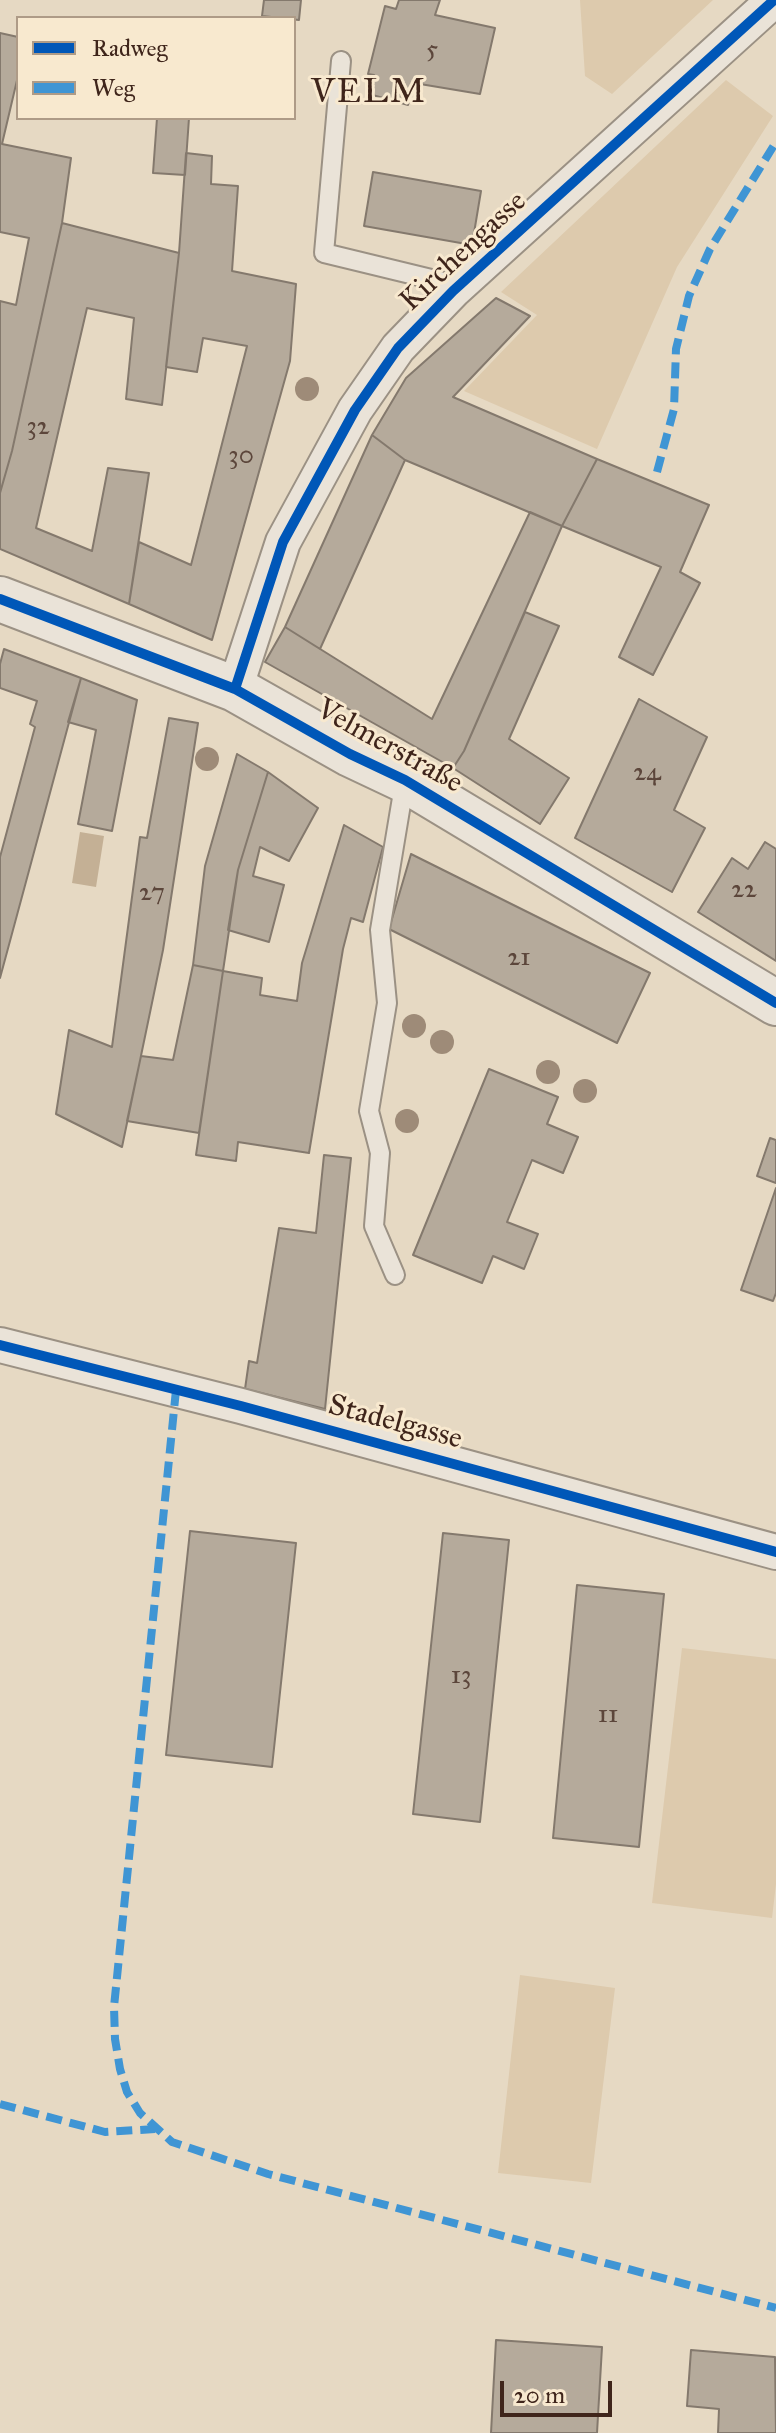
<!DOCTYPE html>
<meta charset="utf-8">
<style>
body{margin:0}
#map{position:relative;width:776px;height:2433px;overflow:hidden;background:#e6d9c3;font-family:"IM FELL Great Primer",serif}
canvas{display:block}
.legend{position:absolute;left:16px;top:16px;width:280px;height:104px;box-sizing:border-box;background:#f8e9cf;border:2px solid #ae9b87;margin:0;padding:10px 14px;list-style:none;font-size:24px;color:#3f251b}
.legend li{display:flex;align-items:center;gap:16px;height:40px}
.legend b{width:40px;border:2px solid #ae9b87}
.scale{position:absolute;left:500px;top:2381px;width:112px;height:36px;box-sizing:border-box;border:4px solid #3f251b;border-top:0;padding-left:10px;font-size:24px;line-height:28px;white-space:nowrap;color:#3f251b;-webkit-text-stroke:6px #f8e9cf;paint-order:stroke}
</style>
<div id="map">
<canvas width="776" height="2433"></canvas>
<ul class="legend">
<li><b style="height:10px;background:#0057b8"></b>Radweg</li>
<li><b style="height:10px;background:#3f95d4"></b>Weg</li>
</ul>
<div class="scale">20 m</div>
</div>
<script>
const ctx = document.querySelector('canvas').getContext('2d');
ctx.lineJoin = 'round';
function fill(path, color) { ctx.fillStyle = color; ctx.fill(path, 'evenodd'); }
const poly = rows => new Path2D(rows.map(r => 'M' + r).join(''));
function strokePath(path, color, width, dash) { ctx.strokeStyle = color; ctx.lineWidth = width; ctx.lineCap = dash ? 'butt' : 'round'; ctx.setLineDash(dash || []); ctx.stroke(path); }
function write(font, color, halo, rows, align = 'center') {
  ctx.font = font + ' "IM FELL Great Primer",serif'; ctx.lineWidth = 6; ctx.setLineDash([]); ctx.textBaseline = 'middle'; ctx.strokeStyle = halo; ctx.fillStyle = color; for (const [text, x, y, turn = 0] of rows) {
    ctx.save(); ctx.translate(x, y); ctx.rotate((+turn || 0) * Math.PI / 180); ctx.textAlign = isNaN(turn) ? turn : align; if (halo) ctx.strokeText(text, 0, 0); ctx.fillText(text, 0, 0); ctx.restore();
  }
}
fill(poly([
 [580,0,713,0,612,94,585,76],
 [726,80,773,116,677,267,597,449,464,391,537,315,501,292],
 [682,1648,776,1659,776,1884,772,1918,652,1903],
 [520,1975,615,1988,591,2183,498,2173]
]), '#ddcaad');
fill(poly([
 [80,832,104,836,96,887,72,883]
]), '#c4b095');
const building = poly([
 [264,0,301,0,299,20,262,16,264,0],
 [399,0,440,0,435,15,495,28,480,94,414,83,408,105,369,94,374,75,368,74,385,6,396,9,399,0],
 [0,33,18,37,18,76,2,144,71,158,62,223,12,451,0,493,0,301,16,305,29,238,0,232,0,33],
 [157,118,189,118,185,175,153,173,157,118],
 [186,153,212,156,211,184,238,186,232,271,296,284,290,361,212,640,129,604,139,542,191,565,247,346,203,338,197,372,166,367,179,253,186,153],
 [373,172,481,191,472,245,364,226,373,172],
 [62,223,179,253,162,405,126,399,134,318,87,308,36,528,92,551,108,468,149,473,129,604,0,549,0,493,12,451,62,223],
 [496,298,530,316,453,397,597,459,562,526,405,460,372,435,406,378,496,298],
 [372,435,405,460,320,649,285,627,372,435],
 [597,459,709,505,680,572,700,583,653,675,619,657,661,567,562,526,597,459],
 [530,512,562,526,464,751,453,768,265,662,285,627,432,719,530,512],
 [525,612,559,626,509,739,569,778,540,824,453,768,464,751,525,612],
 [4,649,81,678,0,978,0,857,35,727,30,724,37,701,0,688,0,664,4,649],
 [81,678,137,700,112,831,78,824,96,730,68,722,81,678],
 [639,699,707,737,674,810,705,828,672,892,575,838,639,699],
 [169,718,198,723,163,950,122,1147,56,1114,69,1030,112,1047,140,837,147,838,169,718],
 [237,754,268,772,238,870,223,971,193,965,205,866,237,754],
 [268,772,318,808,289,861,260,847,253,876,284,885,269,942,228,930,238,870,268,772],
 [344,825,383,847,363,922,351,918,343,949,309,1153,238,1142,236,1161,196,1155,223,971,262,978,260,995,297,1001,302,963,344,825],
 [765,842,776,849,776,961,698,912,732,858,748,869,765,842],
 [411,854,650,973,617,1043,389,929,411,854],
 [193,965,223,971,199,1133,127,1121,141,1056,173,1060,193,965],
 [489,1069,558,1097,547,1124,578,1137,563,1173,532,1160,507,1222,538,1234,524,1269,493,1256,482,1283,413,1255,489,1069],
 [770,1138,776,1140,776,1183,757,1176,770,1138],
 [324,1155,351,1158,325,1409,245,1389,249,1361,257,1363,279,1228,316,1233,324,1155],
 [776,1188,776,1293,773,1301,741,1290,776,1188],
 [190,1531,296,1543,272,1767,166,1755,190,1531],
 [443,1533,509,1540,480,1822,413,1814,443,1533],
 [577,1585,664,1594,639,1847,553,1838,577,1585],
 [496,2340,602,2347,597,2433,491,2433,496,2340],
 [691,2350,775,2357,776,2433,718,2433,719,2409,687,2406,691,2350]
]);
fill(building, '#b5aa9b');
strokePath(building, '#84796d', 2);
const service = poly([
 [341,61,324,253,460,286],
 [395,1275,374,1226,380,1153,369,1111,387,1003,380,930,405,780]
]);
const minor = poly([
 [235,689,283,542,355,410,398,348,453,291,774,0],
 [0,1345,241,1406,776,1552]
]);
const tertiary = poly([
 [0,599,235,689,350,754,405,780,776,1003]
]);
strokePath(service, '#9b9184', 22);
strokePath(minor, '#9b9184', 38);
strokePath(tertiary, '#9b9184', 48);
strokePath(service, '#eae3d8', 18);
strokePath(minor, '#eae3d8', 34);
strokePath(tertiary, '#eae3d8', 44);
strokePath(poly([
 [657,472,674,409,676,349,689,296,710,249,776,142],
 [176,1390,114,2007,115,2039,120,2069,127,2092,140,2113,172,2142,268,2174,776,2308],
 [0,2104,105,2132,155,2129]
]), '#3f95d4', 8, [16, 8]);
strokePath(poly([
 [0,599,235,689,350,754,405,780,776,1003],
 [235,689,283,542,355,410,398,348,453,291,774,0],
 [0,1345,241,1406,776,1552]
]), '#0057b8', 10);
ctx.fillStyle = '#9e8b78';
for (const [x, y] of [
 [307,389],
 [207,759],
 [414,1026],
 [442,1042],
 [548,1072],
 [585,1091],
 [407,1121]
]) { ctx.beginPath(); ctx.arc(x, y, 12, 0, 2 * Math.PI); ctx.fill(); }
write('26px', '#5c463b', null, [
 ["5",432,51],
 ["32",38,428],
 ["30",241,457],
 ["24",647,774],
 ["22",744,891],
 ["27",152,894],
 ["21",519,959],
 ["13",461,1677],
 ["11",608,1716]
]);
write('30px', '#3f251b', '#f8e9cf', [
 ["Kirchengasse",464,252,-43],
 ["Velmerstraße",389,747,29],
 ["Stadelgasse",395,1423,15]
]);
ctx.letterSpacing = '2px';
write('34px', '#3f251b', '#f8e9cf', [
 ["VELM",369,94]
]);
ctx.letterSpacing = '0px';
</script>
